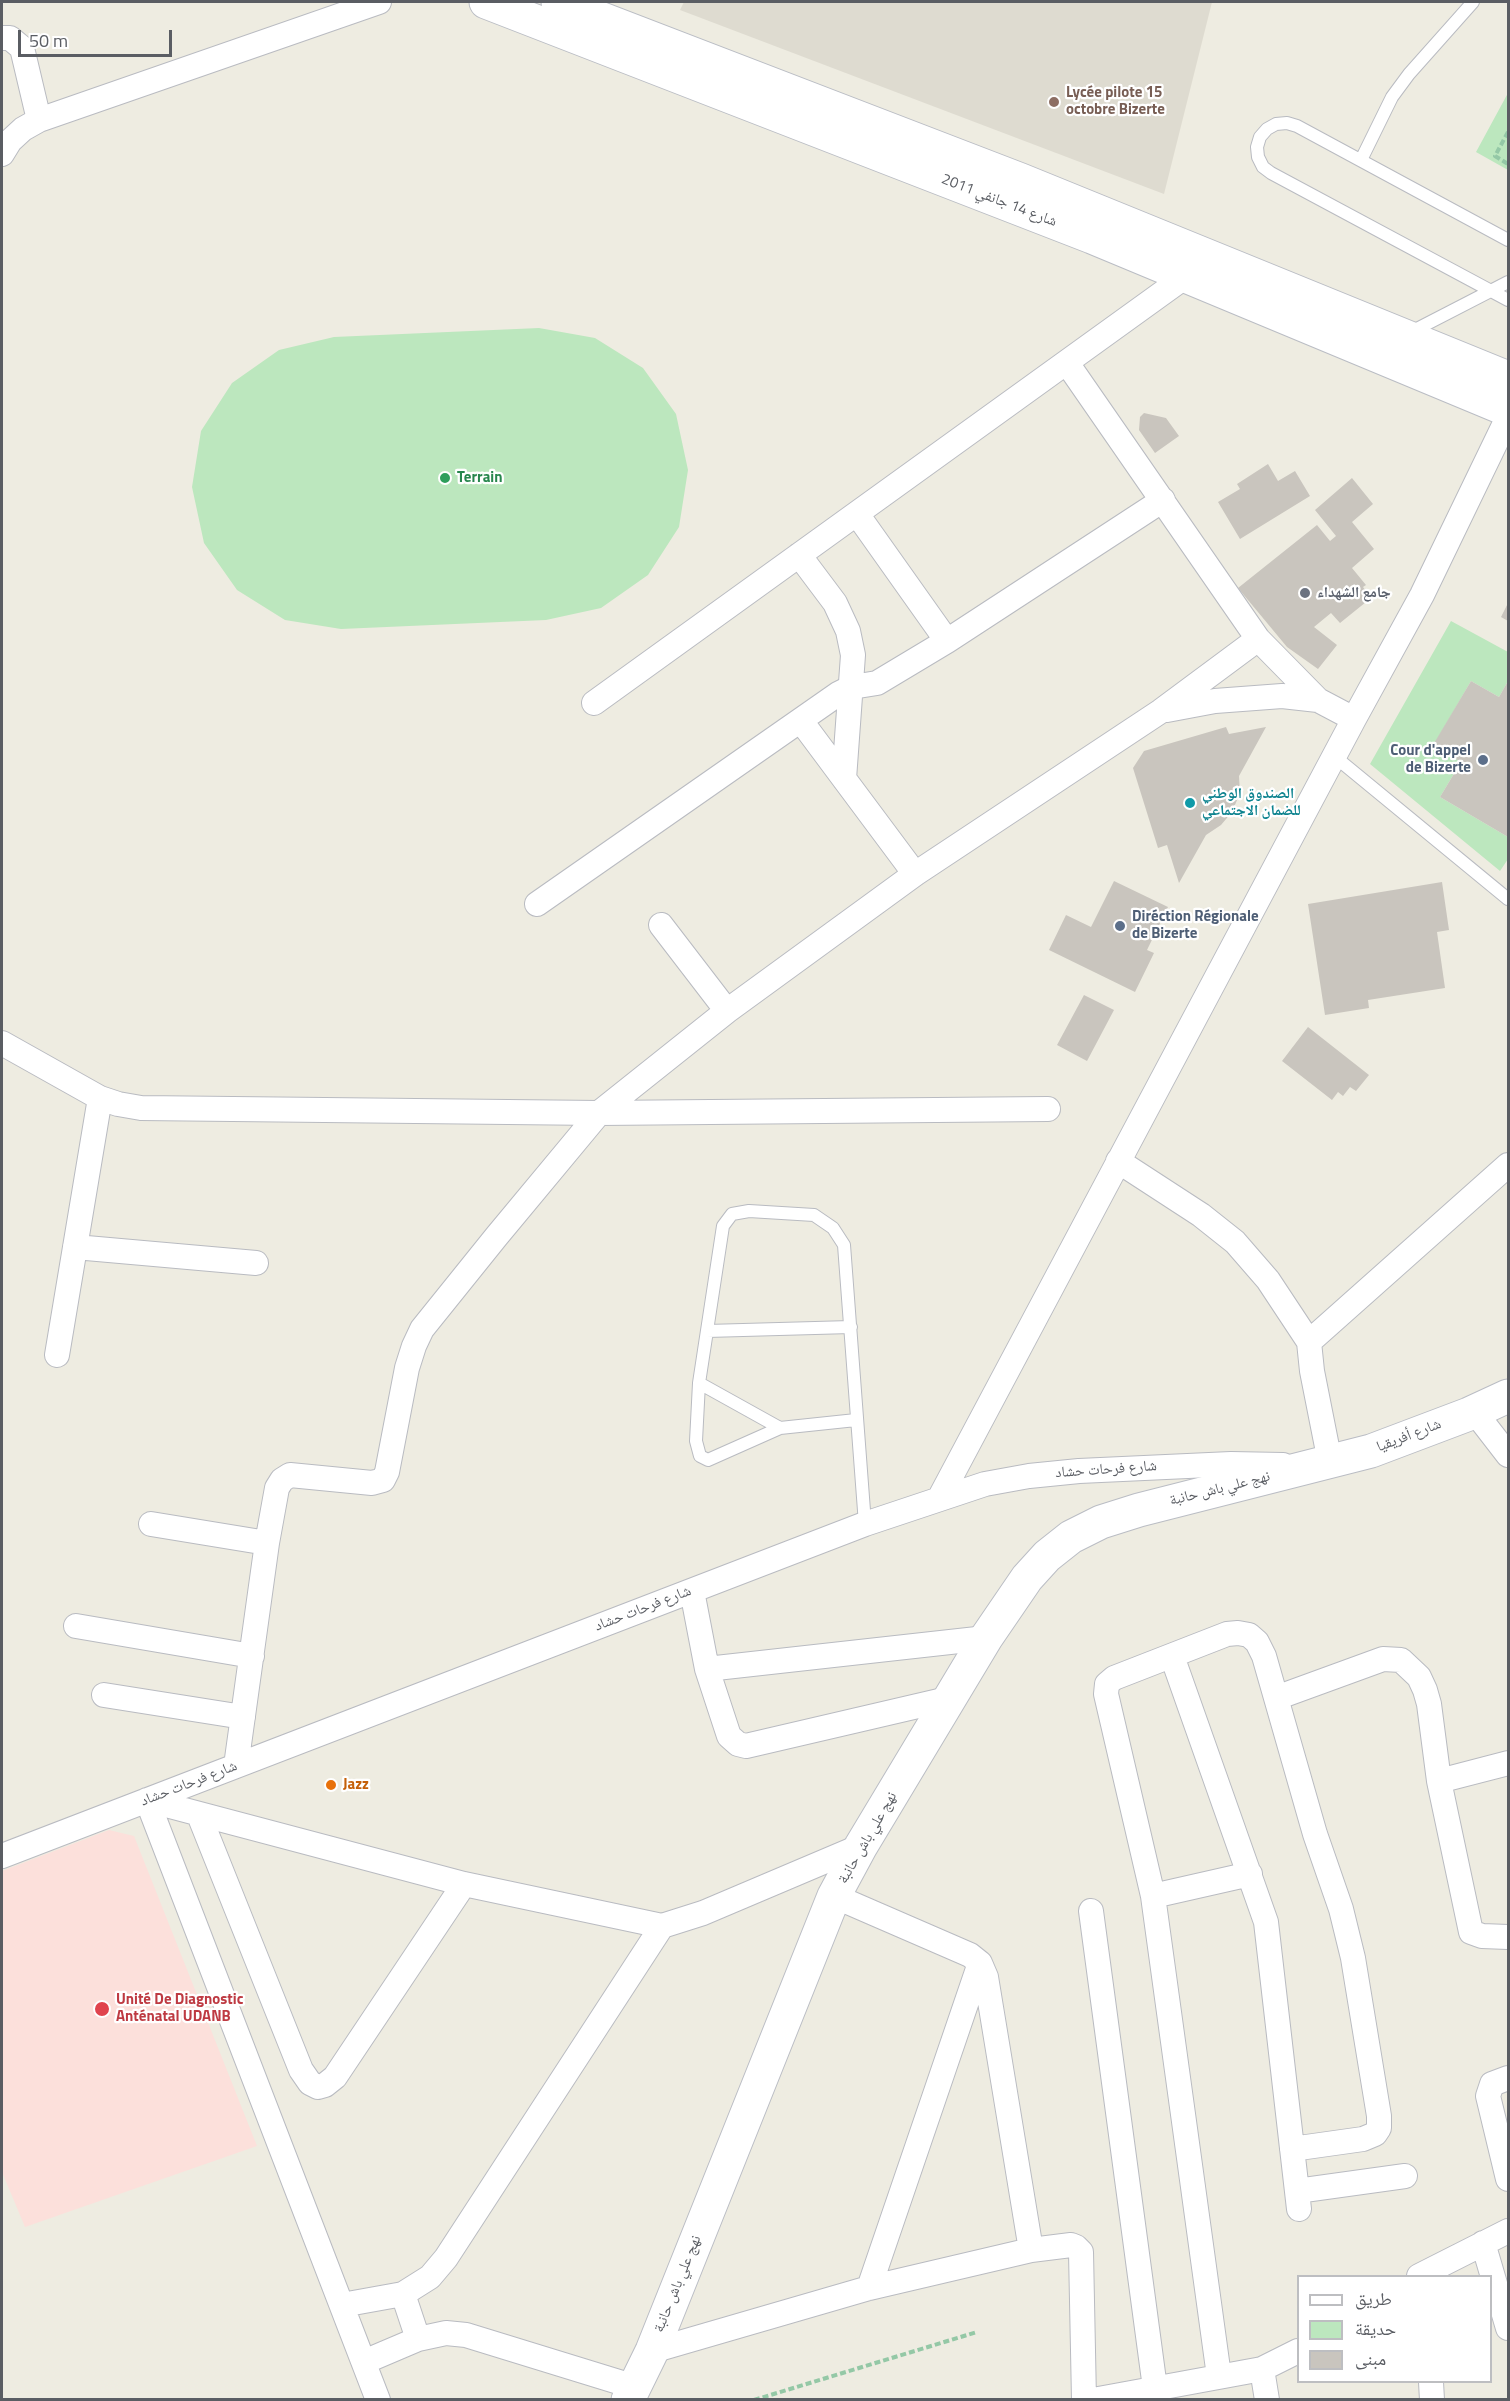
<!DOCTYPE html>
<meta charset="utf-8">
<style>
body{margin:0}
#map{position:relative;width:1510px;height:2401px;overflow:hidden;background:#eeece1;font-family:"Titillium Web","Noto Naskh Arabic",sans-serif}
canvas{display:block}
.frame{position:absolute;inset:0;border:3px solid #5a5d63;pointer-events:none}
.legend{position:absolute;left:1297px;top:2275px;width:195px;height:108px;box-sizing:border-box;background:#fff;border:2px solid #bdbec1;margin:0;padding:8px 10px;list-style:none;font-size:18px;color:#5a5d63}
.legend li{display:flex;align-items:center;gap:12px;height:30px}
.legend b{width:30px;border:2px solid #bdbec1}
.scale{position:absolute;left:18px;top:30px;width:154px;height:27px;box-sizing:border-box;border:3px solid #5a5d63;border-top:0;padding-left:8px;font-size:18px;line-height:21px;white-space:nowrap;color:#5a5d63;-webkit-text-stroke:4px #fff;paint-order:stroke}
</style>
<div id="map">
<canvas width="1510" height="2401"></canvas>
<div class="frame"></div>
<ul class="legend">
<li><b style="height:8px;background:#fff"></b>طريق</li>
<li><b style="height:16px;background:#bce7be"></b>حديقة</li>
<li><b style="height:16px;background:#c9c5be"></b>مبنى</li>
</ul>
<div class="scale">50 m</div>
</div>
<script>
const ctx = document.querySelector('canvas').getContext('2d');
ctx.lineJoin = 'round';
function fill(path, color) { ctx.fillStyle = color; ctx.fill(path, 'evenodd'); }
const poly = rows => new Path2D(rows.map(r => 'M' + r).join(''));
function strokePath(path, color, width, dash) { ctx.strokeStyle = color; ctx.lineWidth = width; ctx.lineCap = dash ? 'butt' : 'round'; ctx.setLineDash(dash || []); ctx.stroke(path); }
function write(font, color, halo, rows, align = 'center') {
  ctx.font = font + ' "Titillium Web","Noto Naskh Arabic",sans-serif'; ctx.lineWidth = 4.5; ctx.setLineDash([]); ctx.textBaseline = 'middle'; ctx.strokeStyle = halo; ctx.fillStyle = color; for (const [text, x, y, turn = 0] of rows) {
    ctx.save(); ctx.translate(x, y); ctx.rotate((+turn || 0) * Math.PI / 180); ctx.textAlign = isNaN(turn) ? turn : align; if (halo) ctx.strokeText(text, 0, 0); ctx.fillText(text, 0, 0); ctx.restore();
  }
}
fill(poly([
 [684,2,1212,2,1164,194,680,10]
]), '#dedbd0');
fill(poly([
 [109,1830,134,1836,257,2146,25,2227,2,2172,2,1871]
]), '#fce0db');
fill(poly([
 [1508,93,1508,170,1476,152],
 [539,328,595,338,643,368,676,414,688,470,679,527,648,575,601,608,546,620,341,629,285,620,237,590,204,543,192,487,201,431,232,383,279,350,334,337],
 [1451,621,1508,652,1508,681,1499,697,1471,681,1434,745,1461,762,1440,797,1508,837,1508,859,1500,871,1370,764]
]), '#bce7be');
fill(poly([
 [1144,413,1166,418,1179,436,1155,453,1139,430,1140,417],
 [1268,464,1278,481,1295,471,1310,496,1240,539,1218,502,1240,489,1237,484],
 [1352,478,1373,504,1352,522,1374,549,1352,568,1366,585,1363,587,1371,598,1340,623,1331,613,1314,627,1337,645,1318,669,1287,647,1238,588,1317,525,1330,541,1336,536,1315,510],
 [1508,603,1508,621,1501,617],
 [1471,681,1499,697,1508,681,1508,837,1440,797,1461,762,1433,745],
 [1226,727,1229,734,1266,727,1239,776,1240,793,1232,812,1221,825,1206,835,1179,883,1167,845,1158,848,1133,768,1144,751],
 [1114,881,1168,907,1147,950,1154,953,1135,992,1049,950,1066,915,1091,927],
 [1442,882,1449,930,1437,932,1445,988,1368,1000,1369,1008,1325,1015,1308,904],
 [1084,995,1114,1010,1087,1061,1057,1045],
 [1308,1027,1369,1075,1356,1091,1350,1087,1343,1096,1338,1092,1332,1100,1282,1061]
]), '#c9c5be');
const lane = poly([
 [1361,160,1392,97,1409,74,1473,2],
 [1508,240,1297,126,1287,123,1276,124,1267,129,1260,137,1257,147,1258,157,1263,167,1271,173,1508,300],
 [1411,332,1508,282],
 [1334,756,1508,899],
 [707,1331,851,1327],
 [699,1383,780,1428],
 [856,1420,780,1428,708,1460,700,1456,696,1441,699,1383,723,1226,732,1214,749,1211,814,1215,833,1228,844,1245,865,1524]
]);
const street = poly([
 [2,38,10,38,22,48,39,120],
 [2,154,10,141,23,129,39,120,379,2],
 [1067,363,1258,639,1318,700,1354,719],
 [857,514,947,641],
 [799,555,835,603,848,631,853,655,844,779],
 [594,703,1186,276],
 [1167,710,1215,701,1282,696,1318,700],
 [801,721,915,874],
 [537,904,838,694,852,687,877,683,947,641,1163,500],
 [661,925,727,1011],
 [2,1043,100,1098,118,1104,141,1108,599,1113,1048,1109],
 [1118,1161,1201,1215,1235,1242,1268,1280,1309,1342,1312,1371,1330,1462],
 [75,1247,256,1263],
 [1309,1342,1508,1165],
 [57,1355,100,1098],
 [1474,1411,1508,1455],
 [939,1499,1354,719,1422,595,1508,417],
 [151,1524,267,1543],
 [692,1591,707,1669,729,1736,738,1744,746,1746,952,1698],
 [76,1626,252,1656],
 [1172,1656,1266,1922,1299,2209],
 [707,1669,986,1638],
 [104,1695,243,1717],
 [1276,1698,1383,1659,1401,1660,1419,1677,1425,1690,1429,1704,1439,1781],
 [1508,1763,1439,1781,1471,1932,1482,1936,1508,1937],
 [236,1766,267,1543,277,1488,282,1480,290,1475,372,1483,383,1480,387,1472,407,1368,414,1346,422,1329,496,1237,599,1113,727,1011,915,874,1161,711,1258,639],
 [147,1800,464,1884,662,1926,703,1913,861,1846],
 [147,1800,378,2400],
 [199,1815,301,2070,310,2083,318,2087,325,2085,335,2077,464,1884],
 [2,1856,865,1524,985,1484,1029,1476,1079,1471,1231,1464,1283,1465],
 [834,1896,970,1955,980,1963,986,1977,1031,2250],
 [1153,1896,1250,1874],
 [1091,1911,1155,2388],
 [1508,2078,1492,2084,1488,2096,1508,2179],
 [1297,2191,1405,2176],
 [1483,2243,1508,2328],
 [1419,2276,1508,2231],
 [869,2288,980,1963],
 [403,2294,418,2339],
 [342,2305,403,2294,430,2277,446,2258,662,1926],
 [652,2351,869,2288,1031,2250,1071,2245,1076,2247,1081,2252,1084,2400],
 [364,2362,418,2339,446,2333,466,2335,635,2387],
 [1262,2369,1267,2400],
 [1219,2376,1153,1896,1106,1694,1107,1684,1114,1678,1227,1634,1238,1633,1249,1635,1257,1642,1264,1656,1315,1834,1341,1909,1353,1958,1379,2116,1379,2128,1375,2134,1363,2139,1292,2149],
 [1431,2382,1432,2400],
 [1093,2400,1262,2369,1298,2351]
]);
const secondary = poly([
 [486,2,1092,237,1508,410],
 [558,2,1021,180,1508,378],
 [628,2400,652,2351,834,1896,861,1846,986,1638,1027,1578,1047,1556,1071,1537,1101,1522,1139,1510,1371,1451,1469,1414,1508,1396]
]);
strokePath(lane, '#b9bbc1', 14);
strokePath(street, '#b9bbc1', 26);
strokePath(secondary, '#babdc4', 35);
strokePath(poly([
 [1508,132,1495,156,1508,164],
 [754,2400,977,2332]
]), '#94c8a6', 4, [6, 3]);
strokePath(lane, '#fff', 12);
strokePath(street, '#fff', 24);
strokePath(secondary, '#fff', 33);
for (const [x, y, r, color] of [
 [1054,102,6,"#8d6e63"],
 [445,478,6,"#2e9e5b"],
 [1305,593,6,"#6b7280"],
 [1483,760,6,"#5c6f8a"],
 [1190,803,6,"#0f9aa8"],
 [1120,926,6,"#5c6f8a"],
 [331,1785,6,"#e8710a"],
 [102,2009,8,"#e0444e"]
]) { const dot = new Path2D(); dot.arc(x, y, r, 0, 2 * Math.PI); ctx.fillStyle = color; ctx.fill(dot); strokePath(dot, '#fff', 2); }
write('bold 15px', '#785e54', '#fff', [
 ["Lycée pilote 15",1066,93],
 ["octobre Bizerte",1066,110]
], 'left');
write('15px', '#5a5d63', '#fff', [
 ["شارع 14 جانفي 2011",999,201,21],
 ["شارع أفريقيا",1409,1436,-21],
 ["شارع فرحات حشاد",1106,1470,-4],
 ["نهج علي باش حانبة",1220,1489,-14],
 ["شارع فرحات حشاد",643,1609,-21],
 ["شارع فرحات حشاد",189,1784,-21],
 ["نهج علي باش حانبة",868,1838,-60],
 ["نهج علي باش حانبة",678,2284,-68]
]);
write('bold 15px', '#27864d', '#fff', [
 ["Terrain",457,478]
], 'left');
write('bold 15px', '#5b616d', '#fff', [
 ["جامع الشهداء",1317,593]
], 'left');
write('bold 15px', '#4e5e75', '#fff', [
 ["Cour d'appel",1471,751],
 ["de Bizerte",1471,768],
 ["Diréction Régionale",1132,917,"left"],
 ["de Bizerte",1132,934,"left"]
], 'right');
write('bold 15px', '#0d838f', '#fff', [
 ["الصندوق الوطني",1202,794],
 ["للضمان الاجتماعي",1202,811]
], 'left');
write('bold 15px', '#c56008', '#fff', [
 ["Jazz",343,1785]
], 'left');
write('bold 15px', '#be3a42', '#fff', [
 ["Unité De Diagnostic",116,2000],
 ["Anténatal UDANB",116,2017]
], 'left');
</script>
